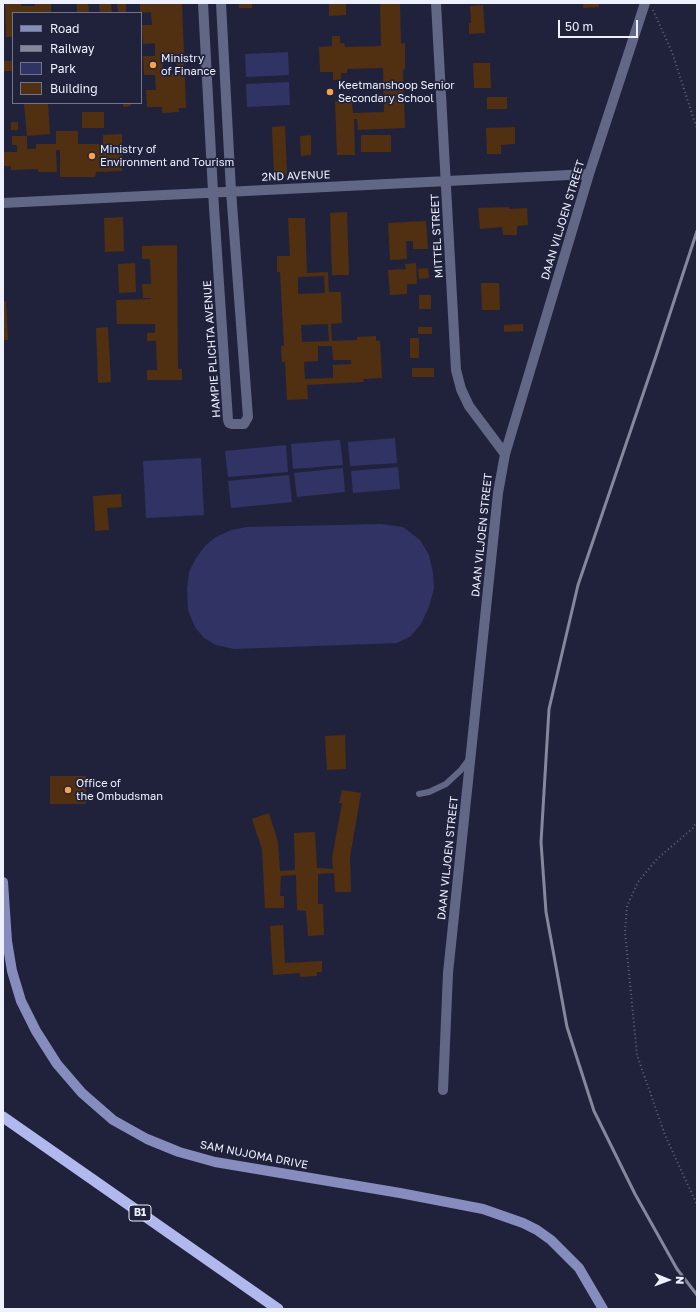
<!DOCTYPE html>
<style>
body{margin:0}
#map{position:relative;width:700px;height:1312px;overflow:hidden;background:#20223c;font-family:"Golos Text",sans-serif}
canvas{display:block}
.frame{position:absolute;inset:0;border:4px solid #edf0fe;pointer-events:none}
.legend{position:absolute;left:12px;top:12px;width:130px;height:92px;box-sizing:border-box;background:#20223c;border:1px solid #72748a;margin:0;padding:5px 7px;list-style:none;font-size:12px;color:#edf0fe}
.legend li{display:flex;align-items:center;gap:8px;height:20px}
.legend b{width:20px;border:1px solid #72748a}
.north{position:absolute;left:648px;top:1260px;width:40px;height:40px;-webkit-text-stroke:3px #20223c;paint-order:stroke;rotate:91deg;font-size:11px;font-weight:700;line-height:16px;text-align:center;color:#edf0fe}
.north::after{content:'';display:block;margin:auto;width:14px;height:18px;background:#edf0fe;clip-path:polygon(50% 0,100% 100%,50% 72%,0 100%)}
.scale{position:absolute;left:558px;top:20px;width:80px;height:18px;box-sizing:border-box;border:2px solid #edf0fe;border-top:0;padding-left:5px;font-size:12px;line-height:14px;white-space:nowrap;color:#edf0fe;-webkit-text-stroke:3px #20223c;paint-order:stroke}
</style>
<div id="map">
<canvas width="700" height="1312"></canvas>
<div class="frame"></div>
<ul class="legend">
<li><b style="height:5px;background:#868cbd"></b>Road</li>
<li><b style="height:5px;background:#85889c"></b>Railway</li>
<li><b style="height:11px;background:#313365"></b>Park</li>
<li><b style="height:11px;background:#503010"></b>Building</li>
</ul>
<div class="north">N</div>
<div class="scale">50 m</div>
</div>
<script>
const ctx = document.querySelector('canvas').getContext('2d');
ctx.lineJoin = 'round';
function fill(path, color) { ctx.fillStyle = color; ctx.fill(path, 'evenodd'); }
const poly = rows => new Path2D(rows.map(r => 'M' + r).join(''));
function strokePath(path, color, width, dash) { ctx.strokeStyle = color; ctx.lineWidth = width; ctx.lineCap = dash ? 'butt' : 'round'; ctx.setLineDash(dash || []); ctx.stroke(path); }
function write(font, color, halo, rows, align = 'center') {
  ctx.font = font + ' "Golos Text",sans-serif'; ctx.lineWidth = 3.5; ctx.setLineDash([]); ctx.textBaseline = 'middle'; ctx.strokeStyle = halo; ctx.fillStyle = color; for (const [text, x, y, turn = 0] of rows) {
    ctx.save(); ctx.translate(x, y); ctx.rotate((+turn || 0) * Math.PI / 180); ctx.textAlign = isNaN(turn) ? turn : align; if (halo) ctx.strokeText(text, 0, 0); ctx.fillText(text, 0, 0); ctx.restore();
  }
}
fill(poly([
 [288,52,289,75,246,77,245,54],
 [289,82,290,105,247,107,246,84],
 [395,438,397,463,350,466,348,442],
 [340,440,343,465,293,469,291,444],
 [286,445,288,472,228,477,225,451],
 [201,458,204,515,146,518,143,461],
 [398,467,400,489,353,493,351,471],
 [343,468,345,492,297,497,294,473],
 [289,475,292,502,231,508,228,481],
 [381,524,403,527,420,540,429,555,433,573,434,588,429,607,421,624,411,636,397,643,234,649,216,645,204,638,195,627,188,610,187,589,189,572,196,558,206,545,216,537,231,530,247,527]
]), '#313365');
fill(poly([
 [5,3,21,3,21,6,35,6,35,3,51,3,51,13,13,13,13,37,6,37],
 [77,3,88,3,89,13,77,13],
 [99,3,111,3,112,13,100,13],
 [117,3,126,3,126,13,118,13],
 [140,3,182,3,186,108,178,108,179,112,162,113,162,107,147,107,146,90,156,90,155,75,144,75,143,56,155,56,155,43,143,44,142,25,152,25,151,12,140,13],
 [176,56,177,73,163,74,162,57],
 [239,3,252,3,252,8,239,8],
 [329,3,346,3,346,15,329,16],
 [380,3,400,3,401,44,405,43,405,69,403,70,405,128,358,130,357,119,354,119,355,155,337,155,335,101,352,101,353,113,384,112,383,68,347,69,347,73,341,73,341,80,333,80,333,72,320,72,319,47,332,46,332,36,340,36,340,43,344,43,345,47,381,46],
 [583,3,599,3,599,7,583,8],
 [483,5,485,33,469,34,469,23,471,23,470,6],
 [3,61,12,61,13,71,3,71],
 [473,63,490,63,491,88,474,88],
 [487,97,507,97,507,109,487,109],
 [24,103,48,103,50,134,27,136],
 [123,103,131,103,131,106,123,107],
 [82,112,104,112,104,128,82,128],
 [11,122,18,122,18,130,11,130],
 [285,126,287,174,274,175,272,127],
 [515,127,515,144,501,145,501,154,487,154,486,128],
 [56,131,78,131,78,144,103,144,103,135,122,134,122,171,96,172,95,177,60,177,60,150,56,150,57,172,38,172,38,169,11,170,11,166,3,166,3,152,17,152,17,145,12,145,12,136,27,136,27,149,36,149,36,144,56,144],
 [311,135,311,155,301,156,300,136],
 [361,135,391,135,391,152,361,152],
 [509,207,509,209,527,208,528,225,517,226,517,235,503,235,502,227,480,229,478,208],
 [347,212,349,275,332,275,330,213],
 [123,217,124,251,105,252,104,218],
 [288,218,305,218,307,273,328,272,329,292,341,292,342,323,331,324,332,341,357,340,357,337,376,336,376,341,380,341,382,378,363,379,364,382,307,385,308,399,287,400,285,362,282,362,281,346,284,346,280,272,277,272,277,256,290,256],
 [324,276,325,293,298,294,298,277],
 [328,324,329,341,302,342,301,325],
 [318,346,332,346,333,360,351,360,351,364,333,365,333,378,305,379,304,362,318,361],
 [426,221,428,249,413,249,413,241,406,241,407,259,390,260,388,223],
 [177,245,178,369,182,369,182,380,147,380,147,370,157,370,156,341,147,341,147,333,155,333,155,324,117,324,116,300,151,299,151,298,143,298,142,284,151,284,150,259,142,259,142,246],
 [135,263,136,292,119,293,118,264],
 [416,263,417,284,407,284,407,294,390,295,388,270,406,269,405,264],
 [428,268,429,278,419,279,418,269],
 [481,283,499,283,500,310,482,310],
 [419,295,431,295,431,309,419,309],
 [3,301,6,301,8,340,3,340],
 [523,324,523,331,504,332,504,325],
 [108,327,111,382,98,383,96,328],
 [418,327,432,327,432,334,418,334],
 [410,338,419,338,419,358,410,358],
 [412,368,434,368,434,377,412,377],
 [121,494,122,507,107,508,109,530,95,531,93,496],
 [345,735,346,769,327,770,325,736],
 [50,776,86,776,86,804,50,804],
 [342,790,361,793,350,857,351,892,335,892,334,873,318,874,318,904,323,904,324,935,308,936,306,911,297,910,296,875,281,876,280,896,284,896,284,908,265,908,262,849,252,819,269,813,278,842,280,871,295,870,294,833,315,832,317,868,333,869,332,858,342,803,339,803],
 [283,925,285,963,322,961,322,972,317,972,317,976,300,977,300,973,273,975,270,926]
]), '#503010');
strokePath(poly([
 [653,10,672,52,697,129],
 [697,821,693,828,657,859,638,882,627,906,625,932,637,1055,665,1135,697,1205]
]), '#62657b', 2, [1, 3]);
strokePath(poly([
 [419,794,429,792,446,784,461,770,469,759]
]), '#636786', 6);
strokePath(poly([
 [203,3,213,192,228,420,229,423,232,424,244,424,248,417,231,191,221,3],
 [436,3,456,370,461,389,469,406,505,454],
 [3,203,589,174],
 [443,1090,448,973,498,493,505,454,589,174,645,3]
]), '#636786', 10);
strokePath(poly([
 [3,882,7,941,12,971,21,1001,36,1031,57,1064,82,1093,113,1120,147,1139,179,1152,215,1162,400,1193,483,1209,523,1223,537,1230,551,1240,579,1268,603,1309]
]), '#868cbd', 10);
strokePath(poly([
 [3,1117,278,1309]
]), '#b0b8ee', 11);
strokePath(poly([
 [697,231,655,359,578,585,549,709,541,842,546,912,567,1027,594,1111,635,1194,677,1269,697,1295]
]), '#85889c', 3);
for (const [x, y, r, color] of [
 [153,65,4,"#f8a14a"],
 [330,92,4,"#f8a14a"],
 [92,156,4,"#f8a14a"],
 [68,790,4,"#f8a14a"]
]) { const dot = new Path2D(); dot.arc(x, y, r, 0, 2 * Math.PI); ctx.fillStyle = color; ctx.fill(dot); strokePath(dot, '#20223c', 1.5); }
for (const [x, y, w] of [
 [140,1213,22]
]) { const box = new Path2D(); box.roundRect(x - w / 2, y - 8, w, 16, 3); ctx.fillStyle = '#20223c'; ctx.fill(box); strokePath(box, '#edf0fe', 1); }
write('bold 10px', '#edf0fe', null, [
 ["B1",140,1213]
]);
write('11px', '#edf0fe', '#20223c', [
 ["Ministry",161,59],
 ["of Finance",161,72],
 ["Keetmanshoop Senior",338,86],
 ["Secondary School",338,99],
 ["Ministry of",100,150],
 ["Environment and Tourism",100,163],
 ["Office of",76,784],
 ["the Ombudsman",76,797]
], 'left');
write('11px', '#edf0fe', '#20223c', [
 ["2ND AVENUE",296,176,-2],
 ["DAAN VILJOEN STREET",563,220,-73],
 ["MITTEL STREET",437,236,-93],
 ["HAMPIE PLICHTA AVENUE",212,349,-94],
 ["DAAN VILJOEN STREET",482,535,-84],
 ["DAAN VILJOEN STREET",448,858,-84],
 ["SAM NUJOMA DRIVE",254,1155,11]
]);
</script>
